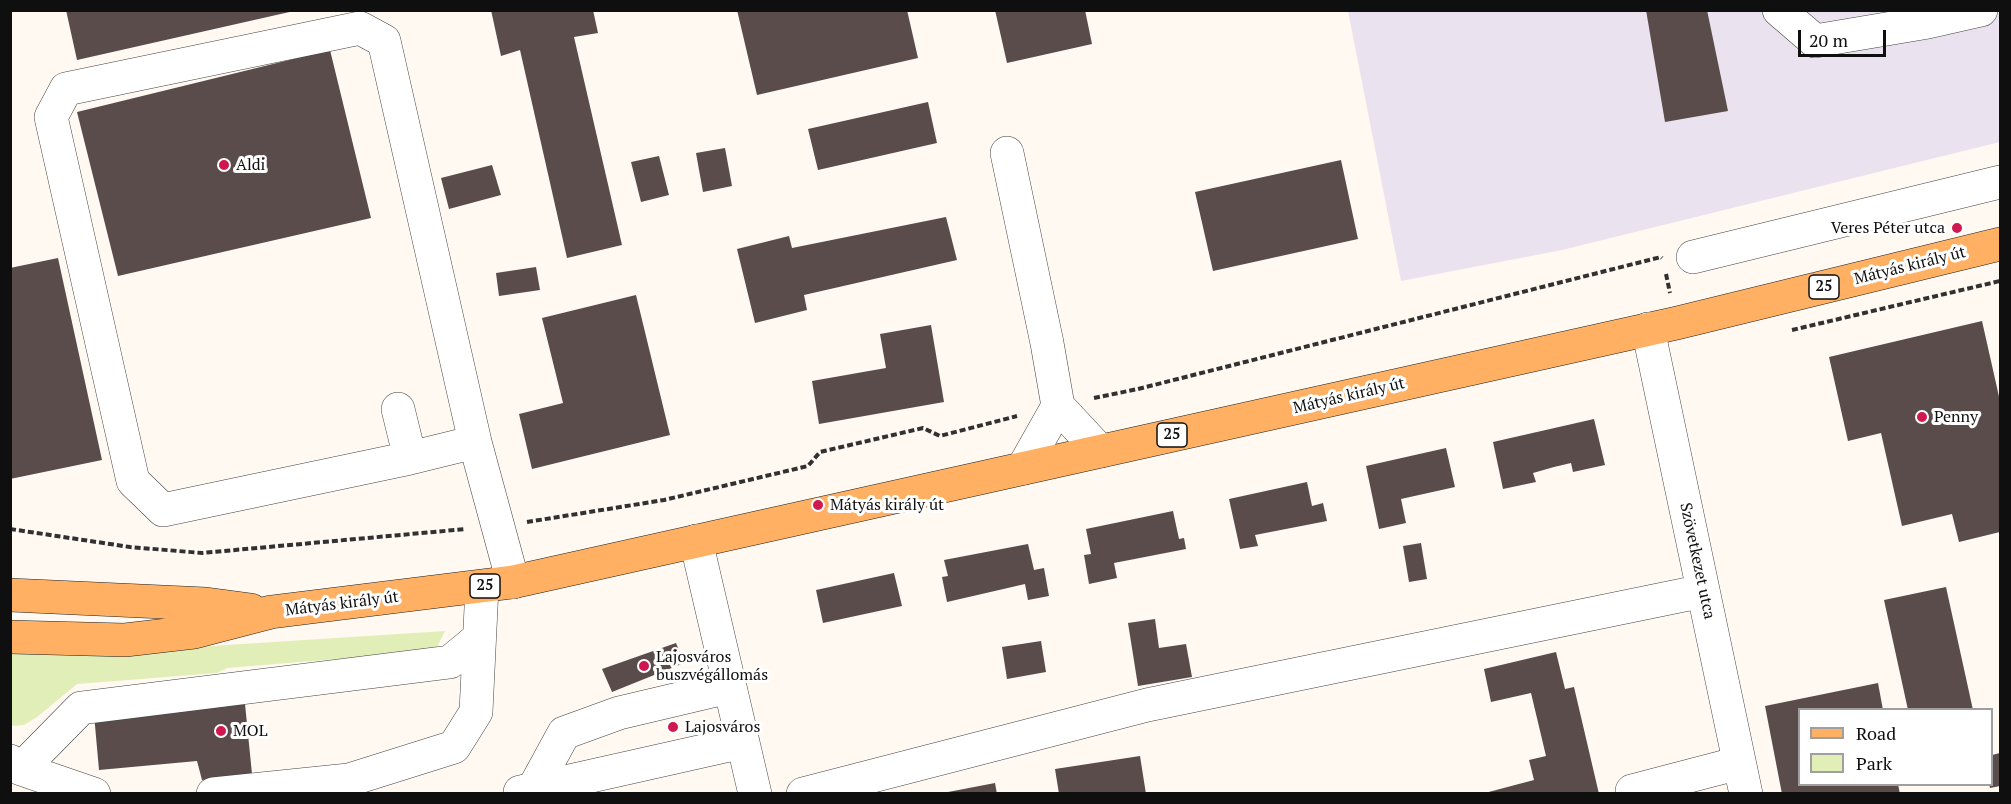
<!DOCTYPE html>
<meta charset="utf-8">
<style>
body{margin:0}
#map{position:relative;width:2011px;height:804px;overflow:hidden;background:#fff9f2;font-family:"PT Serif",serif}
canvas{display:block}
.frame{position:absolute;inset:0;border:12px solid #0f0f0f;pointer-events:none}
.legend{position:absolute;left:1798px;top:708px;width:195px;height:78px;box-sizing:border-box;background:#fff;border:2px solid #9f9f9f;margin:0;padding:8px 10px;list-style:none;font-size:18px;color:#0f0f0f}
.legend li{display:flex;align-items:center;gap:12px;height:30px}
.legend b{width:30px;border:2px solid #9f9f9f}
.scale{position:absolute;left:1798px;top:30px;width:88px;height:27px;box-sizing:border-box;border:3px solid #0f0f0f;border-top:0;padding-left:8px;font-size:18px;line-height:21px;white-space:nowrap;color:#0f0f0f;-webkit-text-stroke:4px #fff;paint-order:stroke}
</style>
<div id="map">
<canvas width="2011" height="804"></canvas>
<div class="frame"></div>
<ul class="legend">
<li><b style="height:8px;background:#ffb062"></b>Road</li>
<li><b style="height:16px;background:#e2eeb7"></b>Park</li>
</ul>
<div class="scale">20 m</div>
</div>
<script>
const ctx = document.querySelector('canvas').getContext('2d');
ctx.lineJoin = 'round';
function fill(path, color) { ctx.fillStyle = color; ctx.fill(path, 'evenodd'); }
const poly = rows => new Path2D(rows.map(r => 'M' + r).join(''));
function strokePath(path, color, width, dash) { ctx.strokeStyle = color; ctx.lineWidth = width; ctx.lineCap = dash ? 'butt' : 'round'; ctx.setLineDash(dash || []); ctx.stroke(path); }
function write(font, color, halo, rows, align = 'center') {
  ctx.font = font + ' "PT Serif",serif'; ctx.lineWidth = 6; ctx.setLineDash([]); ctx.textBaseline = 'middle'; ctx.strokeStyle = halo; ctx.fillStyle = color; for (const [text, x, y, turn = 0] of rows) {
    ctx.save(); ctx.translate(x, y); ctx.rotate((+turn || 0) * Math.PI / 180); ctx.textAlign = isNaN(turn) ? turn : align; if (halo) ctx.strokeText(text, 0, 0); ctx.fillText(text, 0, 0); ctx.restore();
  }
}
fill(poly([
 [1348,11,2000,11,2000,142,1562,250,1401,281]
]), '#eae3ef');
fill(poly([
 [445,631,435,651,227,668,217,673,77,684,37,717,24,725,11,726,11,652,118,652]
]), '#e2eeb7');
fill(poly([
 [66,10,294,10,294,11,77,60],
 [491,10,593,10,598,33,574,37,622,245,567,258,520,50,501,56],
 [737,10,907,10,918,58,757,95],
 [995,10,1085,10,1092,44,1007,63],
 [1646,10,1707,10,1728,111,1665,122],
 [330,50,371,218,118,276,77,112],
 [928,102,937,143,818,170,808,129],
 [725,148,732,186,703,192,696,153],
 [659,156,669,195,641,202,631,162],
 [1341,160,1358,239,1213,271,1195,192],
 [492,165,501,195,449,209,441,178],
 [946,217,957,260,804,295,807,310,755,323,737,249,789,236,792,248],
 [58,258,102,460,10,479,10,268],
 [536,267,540,290,499,296,496,273],
 [636,295,670,435,532,469,519,414,563,403,542,318],
 [1982,321,2000,401,2000,532,1959,542,1952,514,1902,526,1881,433,1848,441,1829,357],
 [931,325,944,402,819,424,812,381,886,368,880,334],
 [1594,419,1605,465,1573,472,1571,463,1554,467,1533,473,1536,482,1503,489,1493,442],
 [1446,448,1455,487,1401,499,1406,523,1379,529,1366,466],
 [1307,482,1312,506,1323,503,1327,521,1255,535,1258,546,1240,549,1229,499],
 [1173,511,1179,539,1184,538,1186,549,1114,563,1117,578,1089,584,1084,555,1091,554,1086,529],
 [1421,543,1427,579,1409,582,1403,546],
 [1028,544,1034,570,1044,568,1049,596,1028,600,1025,584,947,602,942,577,948,576,944,560],
 [894,573,902,606,823,623,816,590],
 [1946,587,1973,710,1908,710,1884,600],
 [1155,619,1159,648,1186,644,1192,677,1138,686,1128,623],
 [1041,641,1046,672,1007,679,1002,647],
 [676,643,684,663,612,692,602,669],
 [1556,652,1565,689,1574,687,1599,794,1481,794,1534,780,1529,760,1546,756,1531,693,1491,702,1484,669],
 [1878,683,1883,710,1800,710,1800,784,1898,784,1900,794,1782,794,1765,706],
 [92,692,244,694,252,774,202,780,197,761,99,770],
 [2000,753,2000,786,1990,788,1989,784,1992,784,1992,755],
 [1140,756,1146,794,1059,794,1055,769],
 [995,783,997,794,948,794,948,792]
]), '#594c4a');
const minor = poly([
 [1779,10,1815,41,1928,22,1981,10],
 [1007,153,1047,343,1058,406,1023,468],
 [1693,257,2000,182],
 [1648,329,1746,794],
 [1058,406,1100,451],
 [398,409,410,458],
 [475,442,410,458,163,510,133,481,51,117,66,89,360,28,384,41,475,442,513,582],
 [696,541,755,794],
 [10,761,21,769,94,794],
 [21,769,81,708,450,662,479,638],
 [534,788,564,733,619,713,729,687],
 [520,792,743,742],
 [213,794,349,780,454,747,476,712,482,587],
 [803,794,1147,705,1703,591],
 [1633,794,1632,791,1739,763]
]);
const major = poly([
 [10,595,206,604,251,610],
 [10,637,125,640,194,632,271,612,513,582,1677,323,2000,244]
]);
strokePath(minor, '#424242', 34);
strokePath(major, '#202020', 34);
strokePath(poly([
 [1666,274,1670,293],
 [1792,330,2000,281],
 [1094,398,1138,389,1661,257,1662,258],
 [527,522,664,500,808,466,820,452,923,428,940,436,1017,416],
 [10,529,130,547,202,553,466,529]
]), '#313131', 4, [6, 3]);
strokePath(minor, '#fff', 33);
strokePath(major, '#ffb062', 33);
for (const [x, y, r, color] of [
 [224,165,6,"#cf1850"],
 [1957,228,6,"#cf1850"],
 [1922,417,6,"#cf1850"],
 [818,505,6,"#cf1850"],
 [644,666,6,"#cf1850"],
 [673,727,6,"#cf1850"],
 [221,731,6,"#cf1850"]
]) { const dot = new Path2D(); dot.arc(x, y, r, 0, 2 * Math.PI); ctx.fillStyle = color; ctx.fill(dot); strokePath(dot, '#fff', 2); }
for (const [x, y, w] of [
 [1824,287,30],
 [1172,435,30],
 [485,586,30]
]) { const box = new Path2D(); box.roundRect(x - w / 2, y - 12, w, 24, 4.5); ctx.fillStyle = '#fff'; ctx.fill(box); strokePath(box, '#0f0f0f', 1.5); }
write('bold 15px', '#0f0f0f', null, [
 ["25",1824,287],
 ["25",1172,435],
 ["25",485,586]
]);
write('16px', '#0f0f0f', '#fff', [
 ["Aldi",236,165],
 ["Veres Péter utca",1945,228,"right"],
 ["Penny",1934,417],
 ["Mátyás király út",830,505],
 ["Lajosváros",656,657],
 ["buszvégállomás",656,675],
 ["Lajosváros",685,727],
 ["MOL",233,731]
], 'left');
write('16px', '#0f0f0f', '#fff', [
 ["Mátyás király út",1910,266,-14],
 ["Mátyás király út",1349,396,-13],
 ["Szövetkezet utca",1697,561,78],
 ["Mátyás király út",342,604,-7]
]);
</script>
